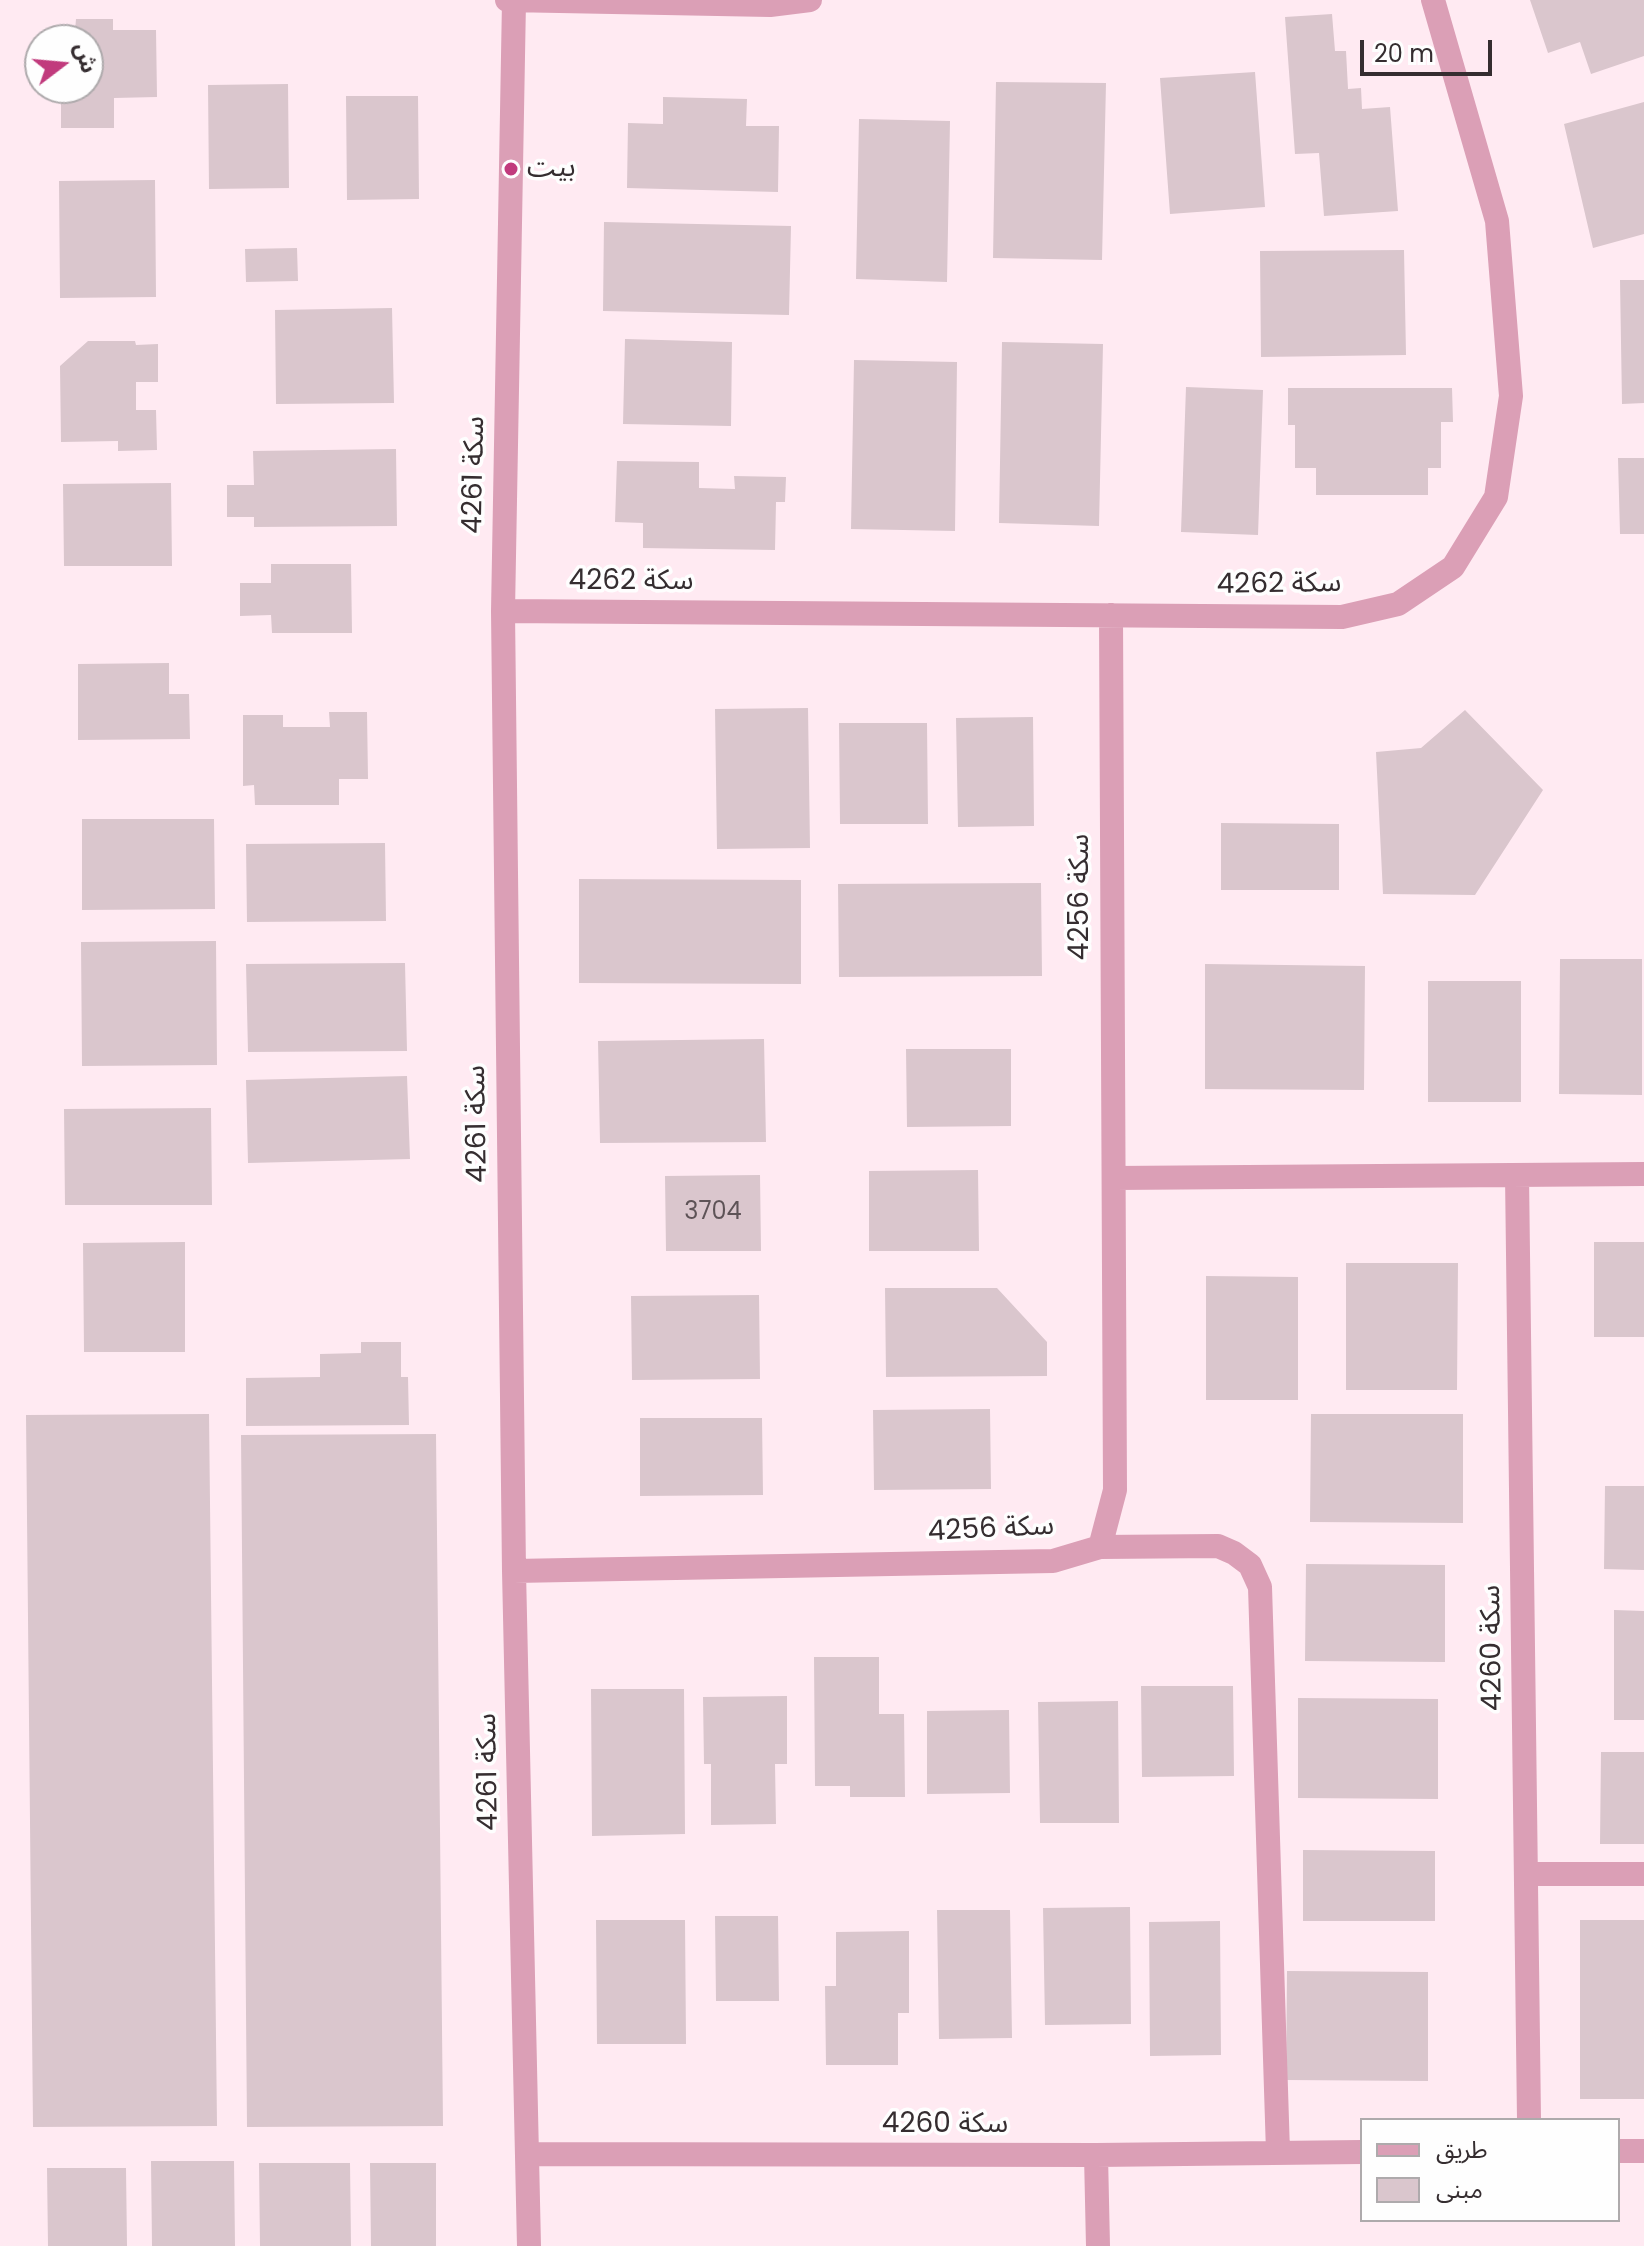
<!DOCTYPE html>
<meta charset="utf-8">
<style>
body{margin:0}
#map{position:relative;width:1644px;height:2246px;overflow:hidden;background:#ffeaf2;font-family:Poppins,"Noto Sans Arabic",sans-serif}
canvas{display:block}
.legend{position:absolute;left:1360px;top:2118px;width:260px;height:104px;box-sizing:border-box;background:#fefefe;border:2px solid #aeaaac;margin:0;padding:10px 14px;list-style:none;font-size:24px;color:#352d30}
.legend li{display:flex;align-items:center;gap:16px;height:40px}
.legend b{width:40px;border:2px solid #aeaaac}
.north{position:absolute;left:24px;top:24px;width:80px;height:80px;box-sizing:border-box;background:#fefefe;border:2px solid #aeaaac;border-radius:50%;rotate:74deg;font-size:22px;font-weight:700;line-height:32px;text-align:center;color:#352d30}
.north::after{content:'';display:block;margin:auto;width:28px;height:36px;background:#c13b7d;clip-path:polygon(50% 0,100% 100%,50% 72%,0 100%)}
.scale{position:absolute;left:1360px;top:40px;width:132px;height:36px;box-sizing:border-box;border:4px solid #352d30;border-top:0;padding-left:10px;font-size:24px;line-height:28px;white-space:nowrap;color:#352d30;-webkit-text-stroke:6px #fefefe;paint-order:stroke}
</style>
<div id="map">
<canvas width="1644" height="2246"></canvas>
<ul class="legend">
<li><b style="height:10px;background:#db9fb6"></b>طريق</li>
<li><b style="height:22px;background:#dac6cd"></b>مبنى</li>
</ul>
<div class="north">ش</div>
<div class="scale">20 m</div>
</div>
<script>
const ctx = document.querySelector('canvas').getContext('2d');
ctx.lineJoin = 'round';
function fill(path, color) { ctx.fillStyle = color; ctx.fill(path, 'evenodd'); }
const poly = rows => new Path2D(rows.map(r => 'M' + r).join(''));
function strokePath(path, color, width, dash) { ctx.strokeStyle = color; ctx.lineWidth = width; ctx.lineCap = dash ? 'butt' : 'round'; ctx.setLineDash(dash || []); ctx.stroke(path); }
function write(font, color, halo, rows, align = 'center') {
  ctx.font = font + ' Poppins,"Noto Sans Arabic",sans-serif'; ctx.lineWidth = 7; ctx.setLineDash([]); ctx.textBaseline = 'middle'; ctx.strokeStyle = halo; ctx.fillStyle = color; for (const [text, x, y, turn = 0] of rows) {
    ctx.save(); ctx.translate(x, y); ctx.rotate((+turn || 0) * Math.PI / 180); ctx.textAlign = isNaN(turn) ? turn : align; if (halo) ctx.strokeText(text, 0, 0); ctx.fillText(text, 0, 0); ctx.restore();
  }
}
fill(poly([
 [1530,0,1644,0,1644,56,1591,74,1580,42,1548,53],
 [1332,14,1335,51,1346,51,1348,89,1361,88,1362,109,1390,107,1398,211,1324,216,1319,153,1295,154,1285,17],
 [76,19,113,19,113,30,156,30,157,97,114,98,114,128,61,128,61,98,50,98,49,88,88,88,88,40,49,40,49,31,75,31],
 [1255,72,1265,207,1170,214,1160,78],
 [996,82,1106,83,1102,260,993,258],
 [288,84,289,188,209,189,208,85],
 [346,96,418,96,419,199,347,200],
 [663,97,747,99,746,126,779,126,778,192,627,188,628,123,663,124],
 [1644,102,1644,234,1593,248,1564,124],
 [859,119,950,121,947,282,856,279],
 [155,180,156,297,60,298,59,181],
 [604,222,791,226,789,315,603,311],
 [297,248,298,281,246,282,245,249],
 [1404,250,1406,355,1261,357,1260,251],
 [1620,280,1644,280,1644,403,1622,404],
 [392,308,394,403,276,404,275,310],
 [625,339,732,342,731,426,623,424],
 [88,341,135,341,136,345,158,344,158,382,136,382,136,410,156,410,157,450,118,451,118,441,61,442,60,366],
 [1002,342,1103,344,1099,526,999,523],
 [854,360,957,362,955,531,851,529],
 [1186,387,1263,390,1258,535,1181,532],
 [1288,388,1452,388,1453,422,1441,422,1441,468,1428,468,1428,495,1316,495,1316,468,1295,468,1295,425,1288,425],
 [396,449,397,526,254,527,254,517,227,517,227,485,254,485,253,451],
 [1618,458,1644,458,1644,534,1620,534],
 [617,461,699,462,699,488,735,489,734,476,786,477,785,502,776,502,775,550,643,548,643,523,615,522],
 [171,483,172,566,64,566,63,484],
 [271,564,351,564,352,633,272,633,271,615,240,616,240,583,271,583],
 [169,663,169,694,189,694,190,739,78,740,78,664],
 [808,708,810,848,717,849,715,709],
 [1465,710,1543,790,1475,895,1383,894,1376,752,1421,748],
 [329,712,367,712,368,779,339,779,339,805,255,805,254,785,243,786,243,715,283,715,283,727,330,727],
 [1033,717,1034,826,958,827,956,718],
 [839,723,927,723,928,824,840,824],
 [82,819,214,819,215,909,82,910],
 [1221,823,1339,824,1339,890,1221,890],
 [385,843,386,921,247,922,246,844],
 [579,879,801,880,801,984,579,983],
 [1041,883,1042,976,839,977,838,884],
 [216,941,217,1065,82,1066,81,942],
 [1560,959,1642,959,1642,1095,1559,1094],
 [405,963,407,1051,248,1052,246,964],
 [1205,964,1365,966,1364,1090,1205,1089],
 [1428,981,1521,981,1521,1102,1428,1102],
 [764,1039,766,1142,600,1143,598,1041],
 [906,1049,1011,1049,1011,1126,907,1127],
 [407,1076,410,1159,248,1163,246,1080],
 [211,1108,212,1205,65,1205,64,1109],
 [978,1170,979,1251,869,1251,869,1171],
 [760,1175,761,1251,666,1251,665,1176],
 [185,1242,185,1352,84,1352,83,1243],
 [1594,1242,1644,1242,1644,1337,1594,1337],
 [1346,1263,1458,1263,1457,1390,1346,1390],
 [1206,1276,1298,1277,1298,1400,1206,1400],
 [885,1288,997,1288,1047,1342,1047,1376,886,1377],
 [759,1295,760,1379,632,1380,631,1296],
 [361,1342,401,1342,401,1377,408,1377,409,1425,246,1426,246,1378,320,1377,320,1354,361,1353],
 [990,1409,991,1489,874,1490,873,1410],
 [209,1414,217,2126,33,2127,26,1415],
 [1311,1414,1463,1414,1463,1523,1310,1522],
 [640,1418,762,1418,763,1495,640,1496],
 [436,1434,443,2126,247,2127,241,1435],
 [1605,1486,1644,1486,1644,1570,1604,1569],
 [1306,1564,1445,1565,1445,1662,1305,1661],
 [1614,1610,1644,1611,1644,1720,1614,1720],
 [814,1657,879,1657,879,1714,904,1714,905,1797,850,1797,850,1786,815,1786],
 [1141,1686,1233,1686,1234,1776,1142,1777],
 [591,1689,684,1689,685,1834,592,1836],
 [787,1696,787,1764,775,1764,776,1824,711,1825,711,1764,704,1764,703,1697],
 [1298,1698,1438,1699,1438,1799,1298,1798],
 [1118,1701,1119,1823,1040,1823,1038,1702],
 [1009,1710,1010,1793,927,1794,927,1711],
 [1601,1752,1644,1752,1644,1844,1600,1844],
 [1303,1850,1435,1851,1435,1921,1303,1921],
 [1130,1907,1131,2024,1045,2025,1043,1908],
 [937,1910,1010,1910,1012,2038,939,2039],
 [715,1916,778,1916,779,2001,716,2001],
 [596,1920,685,1920,686,2044,597,2044],
 [1580,1920,1644,1920,1644,2099,1580,2099],
 [1220,1921,1221,2055,1150,2056,1149,1922],
 [909,1931,909,2013,898,2013,898,2065,826,2065,825,1986,836,1986,836,1932],
 [1287,1971,1428,1972,1428,2081,1286,2080],
 [151,2161,234,2161,235,2246,152,2246],
 [259,2163,350,2163,351,2246,260,2246],
 [370,2163,436,2163,436,2246,371,2246],
 [47,2168,126,2168,127,2246,48,2246]
]), '#dac6cd');
strokePath(poly([
 [507,0,770,5,810,0],
 [514,1,503,611,514,1571,529,2246],
 [503,611,1342,617,1398,604,1453,567,1496,497,1511,396,1497,221,1433,0],
 [1517,1175,1529,2120],
 [1115,1178,1644,1174],
 [1100,1547,1218,1546,1234,1553,1250,1565,1260,1587,1278,2152],
 [514,1571,1053,1561,1100,1547,1115,1490,1111,615],
 [1526,1874,1644,1874],
 [1618,2151,1644,2151],
 [528,2154,1096,2155,1362,2152],
 [1096,2155,1098,2246]
]), '#db9fb6', 24);
for (const [x, y, r, color] of [
 [511,169,8,"#c13b7d"]
]) { const dot = new Path2D(); dot.arc(x, y, r, 0, 2 * Math.PI); ctx.fillStyle = color; ctx.fill(dot); strokePath(dot, '#fefefe', 3); }
write('24px', '#5e5357', null, [
 ["3704",713,1213]
]);
write('28px', '#352d30', '#fefefe', [
 ["بيت",527,169]
], 'left');
write('28px', '#352d30', '#fefefe', [
 ["سكة 4261",475,475,-89],
 ["سكة 4262",631,582],
 ["سكة 4262",1279,585,-1],
 ["سكة 4256",1081,897,-90],
 ["سكة 4261",478,1124,-91],
 ["سكة 4256",991,1530,-3],
 ["سكة 4260",1493,1648,-91],
 ["سكة 4261",489,1772,-91],
 ["سكة 4260",945,2125]
]);
</script>
